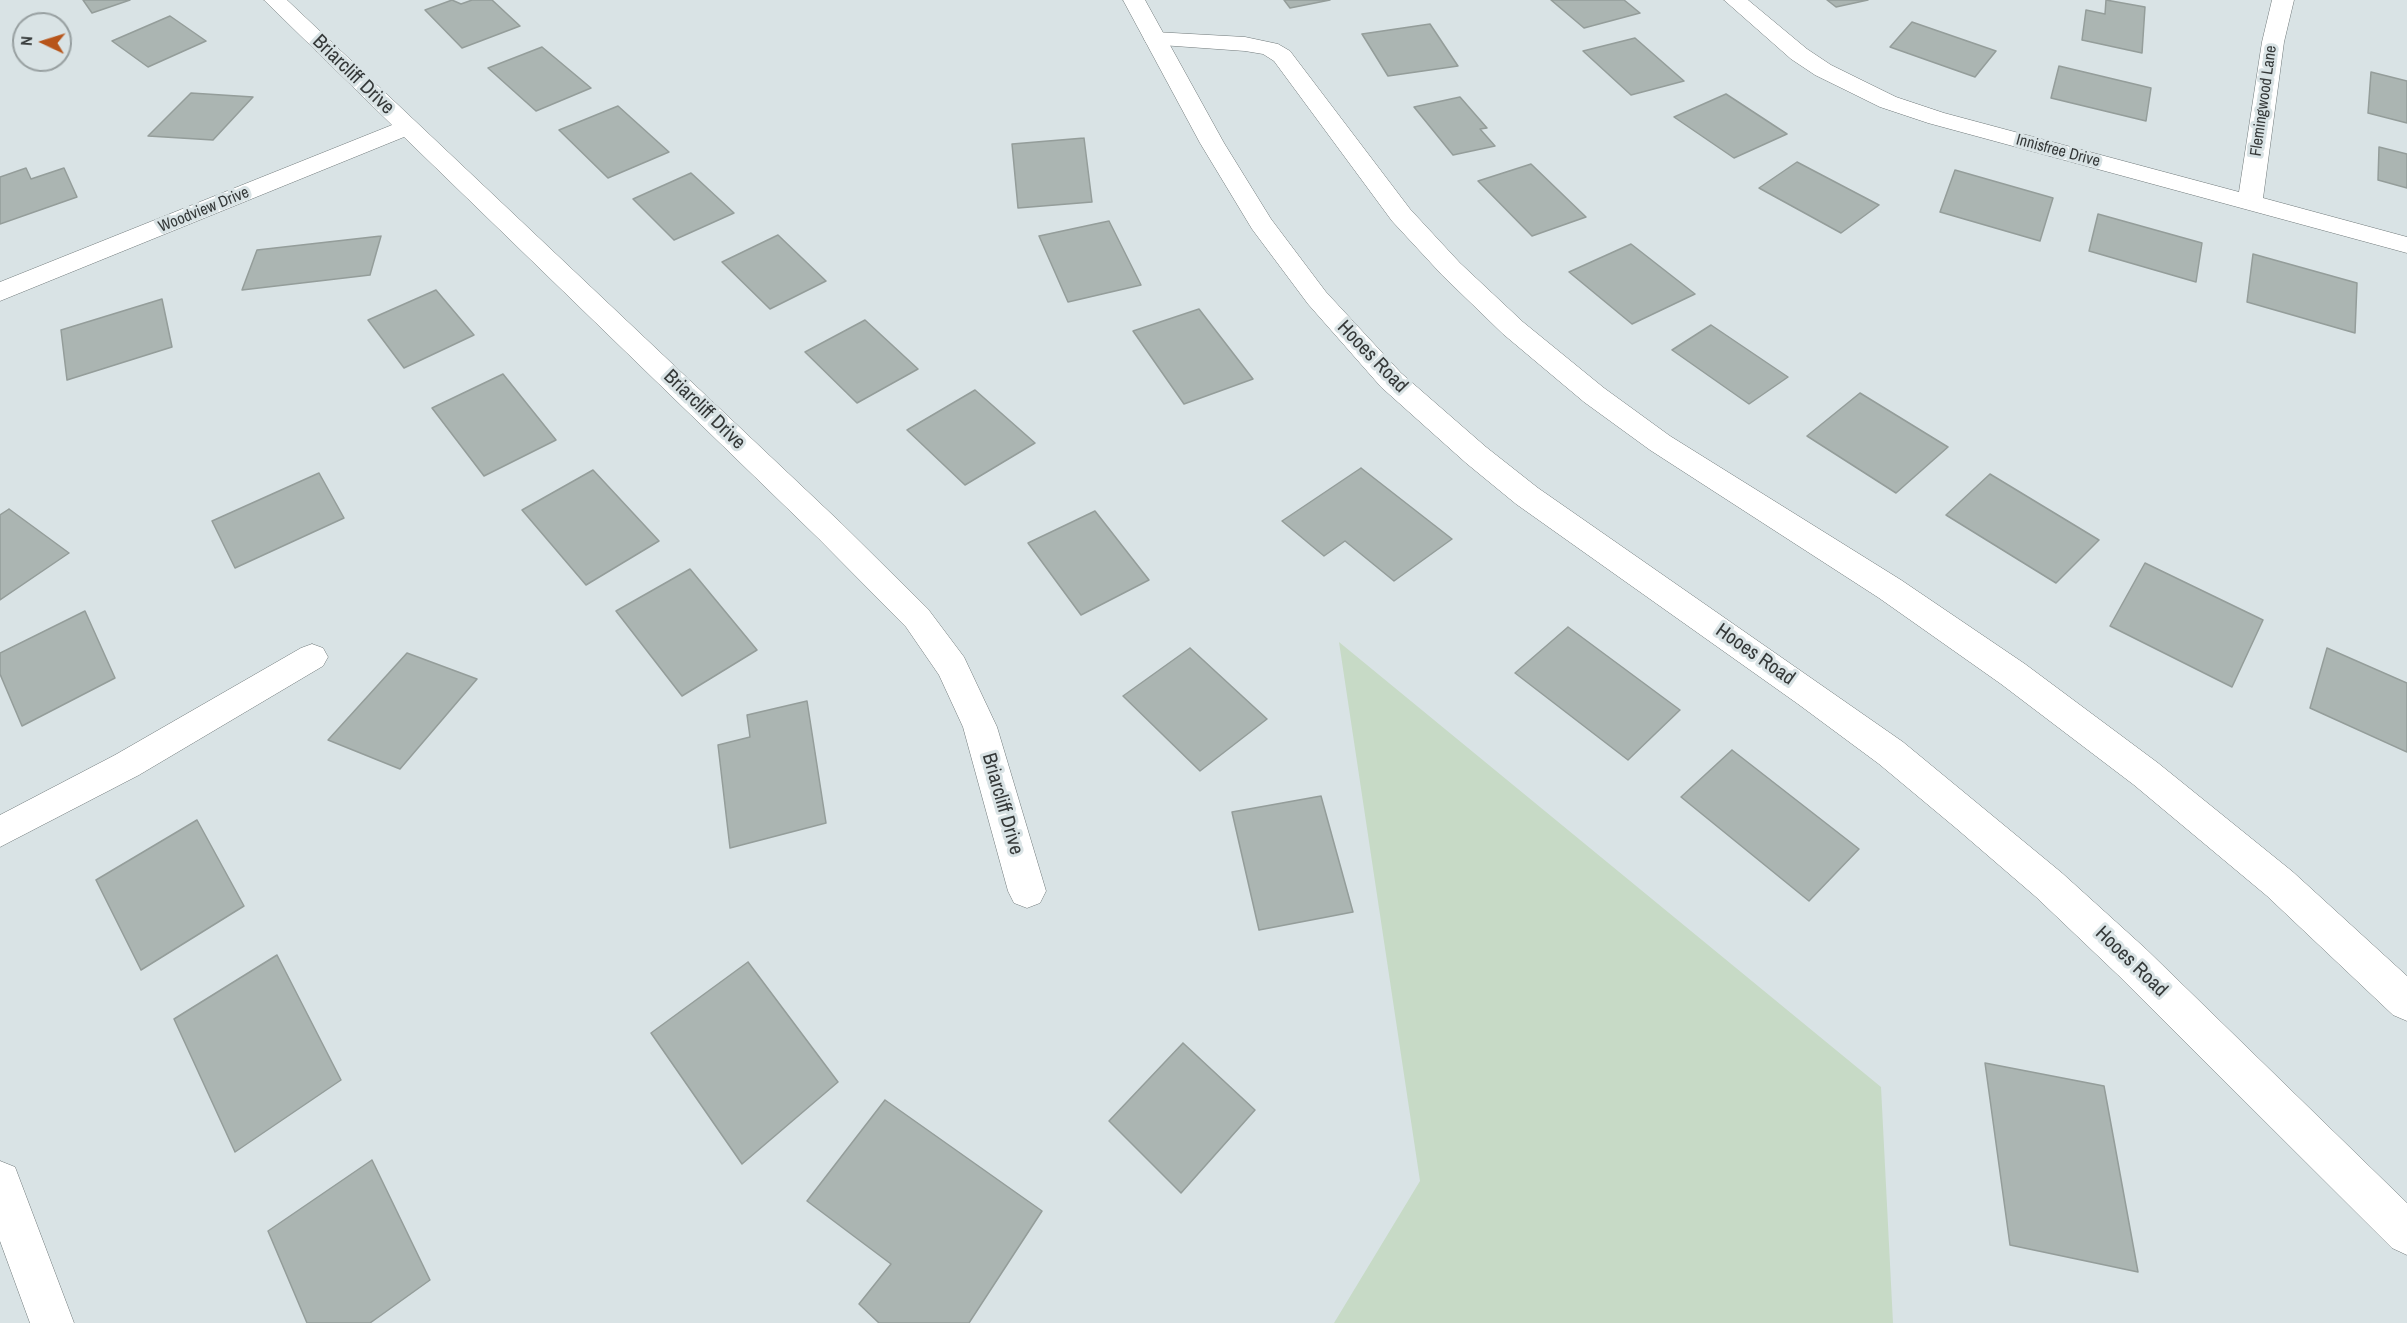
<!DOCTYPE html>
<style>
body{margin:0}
#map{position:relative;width:2407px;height:1323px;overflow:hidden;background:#d9e3e5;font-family:"Archivo Narrow",sans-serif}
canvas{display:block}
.north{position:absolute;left:12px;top:12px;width:60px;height:60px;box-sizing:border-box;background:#d9e3e5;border:2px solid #979fa0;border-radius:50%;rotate:274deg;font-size:16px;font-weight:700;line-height:24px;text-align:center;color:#353939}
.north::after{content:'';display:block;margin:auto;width:21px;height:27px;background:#b7551a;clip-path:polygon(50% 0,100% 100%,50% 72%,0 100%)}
</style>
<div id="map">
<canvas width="2407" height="1323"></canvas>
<div class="north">N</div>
</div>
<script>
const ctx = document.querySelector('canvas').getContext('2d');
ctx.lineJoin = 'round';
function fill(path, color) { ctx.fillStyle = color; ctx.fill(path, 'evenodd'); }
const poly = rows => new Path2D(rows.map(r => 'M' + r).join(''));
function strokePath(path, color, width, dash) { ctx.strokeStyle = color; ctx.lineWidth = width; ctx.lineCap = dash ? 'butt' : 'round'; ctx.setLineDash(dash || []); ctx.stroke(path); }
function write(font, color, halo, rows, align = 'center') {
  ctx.font = font + ' "Archivo Narrow",sans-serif'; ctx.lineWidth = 6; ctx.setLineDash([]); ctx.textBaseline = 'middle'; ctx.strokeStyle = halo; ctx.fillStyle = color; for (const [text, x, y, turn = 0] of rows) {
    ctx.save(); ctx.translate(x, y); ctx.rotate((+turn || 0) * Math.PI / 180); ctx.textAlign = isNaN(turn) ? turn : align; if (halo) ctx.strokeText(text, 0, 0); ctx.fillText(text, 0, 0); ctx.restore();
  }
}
fill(poly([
 [1339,642,1881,1087,1893,1323,1334,1323,1420,1181]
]), '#c7dac6');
const building = poly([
 [83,0,130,0,92,13,83,0],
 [452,0,461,4,472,0,492,0,520,26,462,48,425,10,452,0],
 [1284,0,1330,0,1290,8,1284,0],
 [1551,0,1624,0,1640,13,1584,28,1551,0],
 [1827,0,1868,0,1836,7,1827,0],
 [2106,0,2145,7,2142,53,2082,40,2086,10,2105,14,2106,0],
 [170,16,206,41,148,67,112,41,170,16],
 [1912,22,1996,51,1975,77,1890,47,1912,22],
 [1430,24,1458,66,1388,76,1362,34,1430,24],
 [1635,38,1684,81,1631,95,1583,51,1635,38],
 [542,47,591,88,536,111,488,68,542,47],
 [2059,66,2151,88,2146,121,2051,98,2059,66],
 [2371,72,2407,81,2407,123,2368,113,2371,72],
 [191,93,253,97,213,140,148,136,191,93],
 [1726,94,1787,134,1734,158,1674,117,1726,94],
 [1460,97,1487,128,1480,129,1495,146,1453,155,1414,107,1460,97],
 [618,106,669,152,608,178,559,130,618,106],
 [1084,138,1092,202,1018,208,1012,144,1084,138],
 [2379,147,2407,154,2407,188,2378,180,2379,147],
 [1797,162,1879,205,1841,233,1759,188,1797,162],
 [1531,164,1586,217,1532,236,1478,181,1531,164],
 [26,168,31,179,64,168,77,197,0,224,0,177,26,168],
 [1955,170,2053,198,2040,241,1940,212,1955,170],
 [691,173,734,213,674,240,633,199,691,173],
 [2098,214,2202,243,2196,282,2089,251,2098,214],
 [1109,221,1141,285,1068,302,1039,236,1109,221],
 [778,235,826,281,770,309,722,262,778,235],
 [381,236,370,275,242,290,257,250,381,236],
 [1631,244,1695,294,1632,324,1569,272,1631,244],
 [2253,254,2357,283,2355,333,2247,302,2253,254],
 [436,290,474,335,404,368,368,320,436,290],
 [162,299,172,347,67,380,61,330,162,299],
 [1199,309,1253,379,1184,404,1133,331,1199,309],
 [865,320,918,369,857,403,805,352,865,320],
 [1711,325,1788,377,1749,404,1672,350,1711,325],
 [503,374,556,440,484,476,432,408,503,374],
 [975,390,1035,443,965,485,907,430,975,390],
 [1860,393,1948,447,1896,493,1807,436,1860,393],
 [1361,468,1452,539,1394,581,1345,541,1324,556,1282,521,1361,468],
 [593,470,659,541,586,585,522,510,593,470],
 [319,473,344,518,235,568,212,521,319,473],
 [1990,474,2099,540,2056,583,1946,515,1990,474],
 [9,509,69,553,0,600,0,515,9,509],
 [1095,511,1149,580,1081,615,1028,543,1095,511],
 [2145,563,2263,620,2232,687,2110,626,2145,563],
 [690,569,757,650,682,696,616,611,690,569],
 [85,611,115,678,22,726,0,674,0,653,85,611],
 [1568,627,1680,710,1628,760,1515,673,1568,627],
 [1190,648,1267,719,1200,771,1123,696,1190,648],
 [2327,648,2407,683,2407,752,2310,708,2327,648],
 [407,653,477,679,400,769,328,740,407,653],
 [807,701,826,823,730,848,718,745,750,737,747,715,807,701],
 [1732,750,1859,849,1809,901,1681,797,1732,750],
 [1321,796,1353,912,1259,930,1232,812,1321,796],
 [197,820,244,906,141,970,96,880,197,820],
 [277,955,341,1080,235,1152,174,1019,277,955],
 [748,962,838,1082,742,1164,651,1033,748,962],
 [1183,1043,1255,1110,1181,1193,1109,1121,1183,1043],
 [1985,1063,2104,1086,2138,1272,2010,1245,1985,1063],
 [885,1100,1042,1211,969,1323,879,1323,859,1304,891,1264,807,1201,885,1100],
 [372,1160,430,1280,370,1323,307,1323,268,1231,372,1160]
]);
fill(building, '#abb5b2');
strokePath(building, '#949d9a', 1.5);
const lane = poly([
 [312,644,323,648,328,657,323,666,139,775,0,847,0,815,115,755,301,648,312,644]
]);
const street = poly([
 [264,0,287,0,841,523,928,609,964,657,997,727,1046,891,1040,903,1027,908,1014,903,1008,891,963,727,939,675,906,627,819,539,404,137,0,301,0,282,392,125,264,0],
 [1724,0,1748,0,1807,49,1831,65,1896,97,1944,113,2239,192,2262,42,2272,0,2294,0,2284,42,2263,198,2407,237,2407,253,1928,123,1880,107,1815,75,1791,59,1724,0],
 [1155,32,1245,37,1278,44,1290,51,1410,209,1460,263,1523,322,1604,388,1670,436,1901,580,2025,664,2158,763,2293,872,2407,976,2407,1021,2393,1015,2267,896,2134,785,2001,684,1879,598,1650,450,1584,402,1503,334,1442,275,1392,221,1274,61,1263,54,1245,51,1147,44,1144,39,1147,34,1155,32],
 [0,1161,15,1167,74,1323,30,1323,0,1241,0,1161]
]);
const secondary = poly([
 [1123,0,1145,0,1224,143,1271,219,1326,292,1401,373,1486,447,1538,488,1903,742,2062,873,2146,949,2407,1203,2407,1255,2392,1248,2118,975,2036,897,1957,829,1879,764,1798,704,1516,504,1466,463,1381,387,1308,304,1252,229,1200,143,1123,0]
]);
strokePath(lane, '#70797a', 1);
strokePath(street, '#70797a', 1);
strokePath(secondary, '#70797a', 1);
fill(lane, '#fff');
fill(street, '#fff');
fill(secondary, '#fff');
write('16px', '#353939', '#d9e3e5', [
 ["Flemingwood Lane",2264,101,-82],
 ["Innisfree Drive",2058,151,15],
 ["Woodview Drive",204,210,-22]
]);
write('20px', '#353939', '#d9e3e5', [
 ["Briarcliff Drive",353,75,44],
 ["Hooes Road",1372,357,46],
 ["Briarcliff Drive",704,410,44],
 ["Hooes Road",1755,655,35],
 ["Briarcliff Drive",1002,804,74],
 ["Hooes Road",2131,962,44]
]);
</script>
